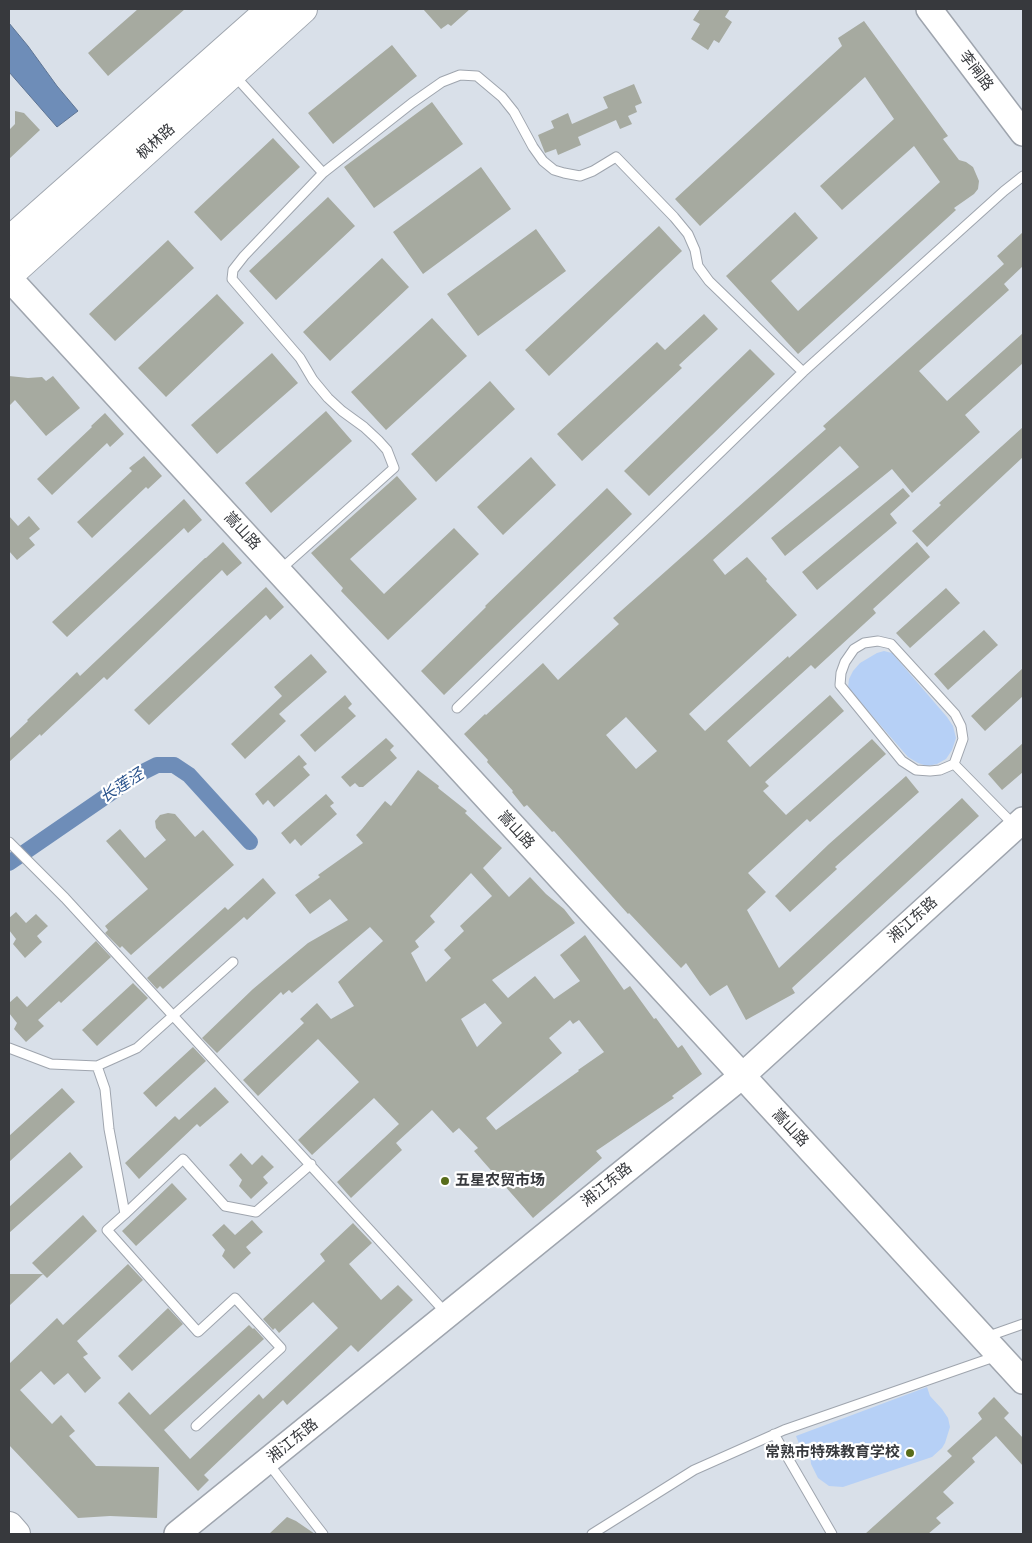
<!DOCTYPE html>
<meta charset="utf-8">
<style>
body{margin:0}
#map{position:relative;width:1032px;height:1543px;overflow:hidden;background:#d9e0e9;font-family:"Open Sans",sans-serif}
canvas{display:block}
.frame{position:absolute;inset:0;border:10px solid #37393d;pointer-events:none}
</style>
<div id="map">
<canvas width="1032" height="1543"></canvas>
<div class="frame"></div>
</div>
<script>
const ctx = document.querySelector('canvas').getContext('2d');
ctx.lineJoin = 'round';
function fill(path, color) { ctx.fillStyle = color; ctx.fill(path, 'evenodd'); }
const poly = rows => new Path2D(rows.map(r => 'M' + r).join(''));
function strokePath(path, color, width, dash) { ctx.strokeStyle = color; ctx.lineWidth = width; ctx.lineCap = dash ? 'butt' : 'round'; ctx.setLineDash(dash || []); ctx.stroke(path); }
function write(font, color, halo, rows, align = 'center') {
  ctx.font = font + ' "Open Sans","Noto Sans SC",sans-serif'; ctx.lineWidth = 4.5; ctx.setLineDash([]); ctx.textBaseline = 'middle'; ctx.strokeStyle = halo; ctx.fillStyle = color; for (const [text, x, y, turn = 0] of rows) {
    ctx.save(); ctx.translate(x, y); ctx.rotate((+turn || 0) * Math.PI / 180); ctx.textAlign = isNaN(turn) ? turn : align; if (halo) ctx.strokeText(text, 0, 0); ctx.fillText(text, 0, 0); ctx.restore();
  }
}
fill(poly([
 [884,651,892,653,947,717,953,726,956,738,952,750,946,759,937,764,927,766,918,763,908,757,848,688,849,679,853,671,860,663,877,653],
 [927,1387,930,1396,942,1409,948,1418,950,1427,945,1443,942,1448,932,1457,843,1487,829,1486,818,1478,811,1464,810,1455,812,1442,800,1446,796,1436]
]), '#b6d0f6');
const water = poly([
 [9,23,28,46,57,86,78,111,57,127,9,72,9,23]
]);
fill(water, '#6e8db8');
strokePath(water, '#5e7493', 1);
strokePath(poly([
 [9,863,137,775,157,765,174,765,189,775,250,842]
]), '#6e8db8', 16);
fill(poly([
 [138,9,185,9,108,76,88,53],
 [423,9,470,9,451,26,448,24,441,29],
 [700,9,730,9,725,17,732,22,719,43,714,40,708,50,691,39,700,24,693,20],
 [864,21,948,136,943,139,959,160,966,162,973,167,979,181,978,189,974,194,954,208,956,210,798,354,726,276,795,212,818,238,771,281,798,311,940,182,914,146,842,210,820,186,894,119,865,77,700,226,675,199,842,46,838,38],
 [392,45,417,76,333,144,308,113],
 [634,84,642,103,635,106,637,112,628,116,632,124,620,129,616,120,578,137,581,145,558,155,556,149,545,153,538,135,554,128,551,121,568,113,572,124,608,108,603,97],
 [432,102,463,144,374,208,344,167],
 [15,111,24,113,40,130,9,159,9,130,15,124],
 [273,138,300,167,221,241,194,212],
 [481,167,511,209,423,274,393,232],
 [328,197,355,226,276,300,249,271],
 [659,226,682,251,549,376,525,350],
 [536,229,566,271,478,336,447,294],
 [1023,232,1023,266,1004,284,1009,290,919,371,947,401,1023,333,1023,363,965,415,980,432,912,493,892,469,785,556,771,538,859,467,840,446,713,560,725,575,747,557,767,579,766,581,797,615,689,714,705,731,788,656,789,658,917,542,930,557,873,609,876,613,840,646,815,669,811,665,727,741,750,767,830,695,844,711,765,782,769,786,763,791,786,815,872,739,886,754,810,822,807,819,748,873,766,892,747,910,779,968,962,798,979,816,792,988,795,993,746,1020,727,985,710,996,700,983,686,963,681,968,629,913,628,914,554,831,552,832,527,805,524,807,512,792,513,791,487,762,488,760,464,734,485,714,486,715,543,663,558,680,619,624,613,618,826,429,823,426,1004,264,997,256],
 [626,717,657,751,636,769,606,735],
 [168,240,194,268,115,341,89,314],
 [382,258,409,287,330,361,303,332],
 [217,294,244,323,166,397,138,368],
 [704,314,718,329,679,365,682,368,582,461,557,434,657,342,665,350],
 [432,318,467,356,386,430,351,392],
 [750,349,775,374,649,496,624,471],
 [272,353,298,383,217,454,191,425],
 [9,376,28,378,42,377,46,381,53,376,80,408,46,436,15,400,9,406],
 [490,381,515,409,436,482,411,454],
 [326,411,352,441,271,513,245,483],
 [105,413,124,434,110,447,107,443,52,495,37,479,92,427,91,426],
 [1023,427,1023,457,927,547,912,531,941,505,939,503],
 [144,456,162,476,148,489,146,487,92,538,77,522,132,471,129,468],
 [531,457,556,485,503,535,477,507],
 [397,476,417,499,350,559,384,594,454,528,479,554,388,640,341,591,343,588,311,553],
 [607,488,632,514,444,695,421,671,486,607,485,606],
 [903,488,910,496,890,514,897,523,817,590,802,572],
 [184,499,202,520,188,533,184,528,67,637,52,622],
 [9,516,18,526,29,516,40,529,29,538,35,545,17,560,9,551],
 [223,542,242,563,227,576,222,570,107,680,104,677,41,736,40,734,9,762,9,739,28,721,27,720,77,672,80,676,205,558,206,558],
 [266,587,284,607,270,620,266,615,149,725,134,710],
 [946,588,960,603,910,648,896,633],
 [984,630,998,645,948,690,934,674],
 [311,654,327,672,279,714,286,721,245,759,231,744,282,696,274,687],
 [1023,668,1023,696,985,731,971,716],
 [345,695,352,704,348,708,356,716,315,752,300,735],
 [386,738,394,746,390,750,397,758,363,787,359,787,355,783,350,787,341,777],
 [1023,743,1023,772,1002,790,988,774],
 [299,755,307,764,303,767,310,775,274,807,268,800,263,805,255,794],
 [418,770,439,786,438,788,467,811,465,813,502,848,483,868,509,897,530,877,546,894,564,909,575,923,492,980,508,998,535,976,554,999,580,981,560,955,585,935,624,990,630,986,654,1019,656,1018,678,1048,682,1045,702,1074,672,1096,674,1098,596,1151,602,1158,533,1218,474,1151,478,1148,459,1128,453,1133,432,1110,396,1143,402,1150,351,1198,337,1182,399,1124,374,1098,312,1155,298,1140,359,1082,318,1039,258,1096,243,1080,304,1023,300,1019,317,1003,331,1019,354,1006,338,982,383,941,370,927,292,993,289,990,283,995,281,992,217,1053,202,1038,253,989,308,943,348,920,330,899,310,914,295,895,320,877,318,875,363,843,356,835,362,829,385,801,391,806],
 [471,873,492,896,460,926,464,931,444,950,451,958,426,982,411,953,419,947,415,941,435,922,430,916],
 [485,1003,502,1023,477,1047,461,1019],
 [570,1020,573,1024,579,1020,604,1052,578,1070,579,1071,496,1130,486,1118,562,1053,549,1038],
 [906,776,919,792,835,867,837,869,790,912,775,896,829,844],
 [326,794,334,803,330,806,337,814,301,846,295,839,290,844,281,833],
 [168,813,175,814,195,837,203,830,234,865,131,955,122,946,120,948,105,933,108,930,105,926,148,889,106,841,120,829,145,858,166,840,156,828,155,821,160,815],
 [263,878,276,893,247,920,244,917,163,989,160,986,157,989,147,978,225,907,228,910],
 [16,912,26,923,36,914,48,926,37,936,42,942,25,958,13,944,16,939,9,930,9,918],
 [96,941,111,957,61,1003,59,1001,38,1020,44,1026,26,1042,14,1029,17,1023,9,1013,9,1003,17,996,27,1007],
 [133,983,148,998,97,1046,82,1030],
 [193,1047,206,1061,156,1107,143,1093],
 [215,1087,229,1102,200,1127,197,1124,139,1179,125,1163,175,1116,179,1120],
 [62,1088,75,1102,9,1162,9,1136],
 [70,1152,83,1167,9,1233,9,1207],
 [241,1153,252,1165,262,1155,274,1167,263,1177,268,1183,251,1199,239,1186,242,1180,229,1165],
 [172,1183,187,1199,136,1246,122,1231],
 [83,1215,97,1231,47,1278,32,1263],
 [252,1220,263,1232,246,1247,251,1253,234,1269,222,1256,225,1250,212,1235,224,1224,235,1235],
 [353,1223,372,1243,349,1264,381,1300,398,1285,413,1300,358,1352,351,1345,287,1405,283,1400,204,1475,209,1480,198,1491,118,1403,129,1392,150,1415,249,1325,253,1329,254,1328,264,1339,164,1430,190,1459,259,1394,263,1399,338,1328,313,1302,279,1333,275,1328,273,1330,263,1319,325,1261,320,1254],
 [128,1264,143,1280,77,1341,88,1354,83,1357,101,1378,85,1393,68,1373,54,1385,41,1371,20,1390,52,1424,61,1415,75,1431,69,1436,96,1466,159,1467,157,1518,110,1516,78,1518,9,1445,9,1364,57,1318,63,1325],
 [9,1274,43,1274,9,1306],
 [168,1308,183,1324,132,1371,118,1356],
 [994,1397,1009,1413,1004,1418,1023,1438,1023,1466,996,1436,972,1458,975,1462,943,1492,954,1503,936,1518,941,1523,928,1534,865,1534,952,1456,947,1451,982,1419,978,1413],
 [287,1517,296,1521,315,1534,269,1534]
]), '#a6aaa0');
const lane = poly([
 [234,75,323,173,412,103,442,82,460,75,477,76,502,97,514,112,533,147,543,161,554,170,564,173,580,176,593,171,616,157,674,217,688,234,695,250,698,266,709,281,803,372],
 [281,569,394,468,387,450,378,440,364,427,342,411,328,398,313,380,300,358,232,279,233,270,244,256,323,173],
 [457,708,803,372,1004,191,1023,176],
 [954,764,940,770,930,771,916,770,902,761,840,685,841,673,845,662,854,649,864,643,878,641,891,644,955,714,961,726,963,739,954,764,1014,825],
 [9,842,65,898,446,1313],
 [9,1048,51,1064,97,1066,137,1048,233,962],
 [97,1066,105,1089,109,1129,125,1214,183,1159,225,1206,256,1212,311,1164],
 [125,1214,107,1230,198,1332,235,1298,281,1348,196,1426],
 [986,1337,1023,1324],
 [774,1434,832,1534],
 [268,1463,323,1534],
 [592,1534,694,1470,784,1430,997,1356]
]);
const secondary = poly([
 [929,9,1023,133],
 [9,278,1023,1381],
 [177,1534,742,1076,1023,820]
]);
const primary = poly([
 [9,241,271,9],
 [9,275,303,9],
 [9,1526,16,1534]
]);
strokePath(lane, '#9fa5ae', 11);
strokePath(secondary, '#9fa5ae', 28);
strokePath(primary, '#9fa5ae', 30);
strokePath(lane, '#fff', 9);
strokePath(secondary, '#fff', 25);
strokePath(primary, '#fff', 28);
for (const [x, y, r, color] of [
 [445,1181,5,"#586c1a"],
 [910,1453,5,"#586c1a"]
]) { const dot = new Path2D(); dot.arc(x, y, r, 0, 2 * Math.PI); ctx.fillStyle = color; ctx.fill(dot); strokePath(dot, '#fff', 2); }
write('15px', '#37393d', '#fff', [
 ["李闸路",976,71,53],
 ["枫林路",156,142,-42],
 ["嵩山路",242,531,47],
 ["嵩山路",516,830,47],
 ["湘江东路",913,920,-42],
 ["嵩山路",790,1128,47],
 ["湘江东路",607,1185,-39],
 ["湘江东路",293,1441,-39]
]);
write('bold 15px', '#37393d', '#fff', [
 ["五星农贸市场",455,1181],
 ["常熟市特殊教育学校",900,1453,"right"]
], 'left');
write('italic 16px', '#2b548d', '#fff', [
 ["长莲泾",122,786,-33]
]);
</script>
